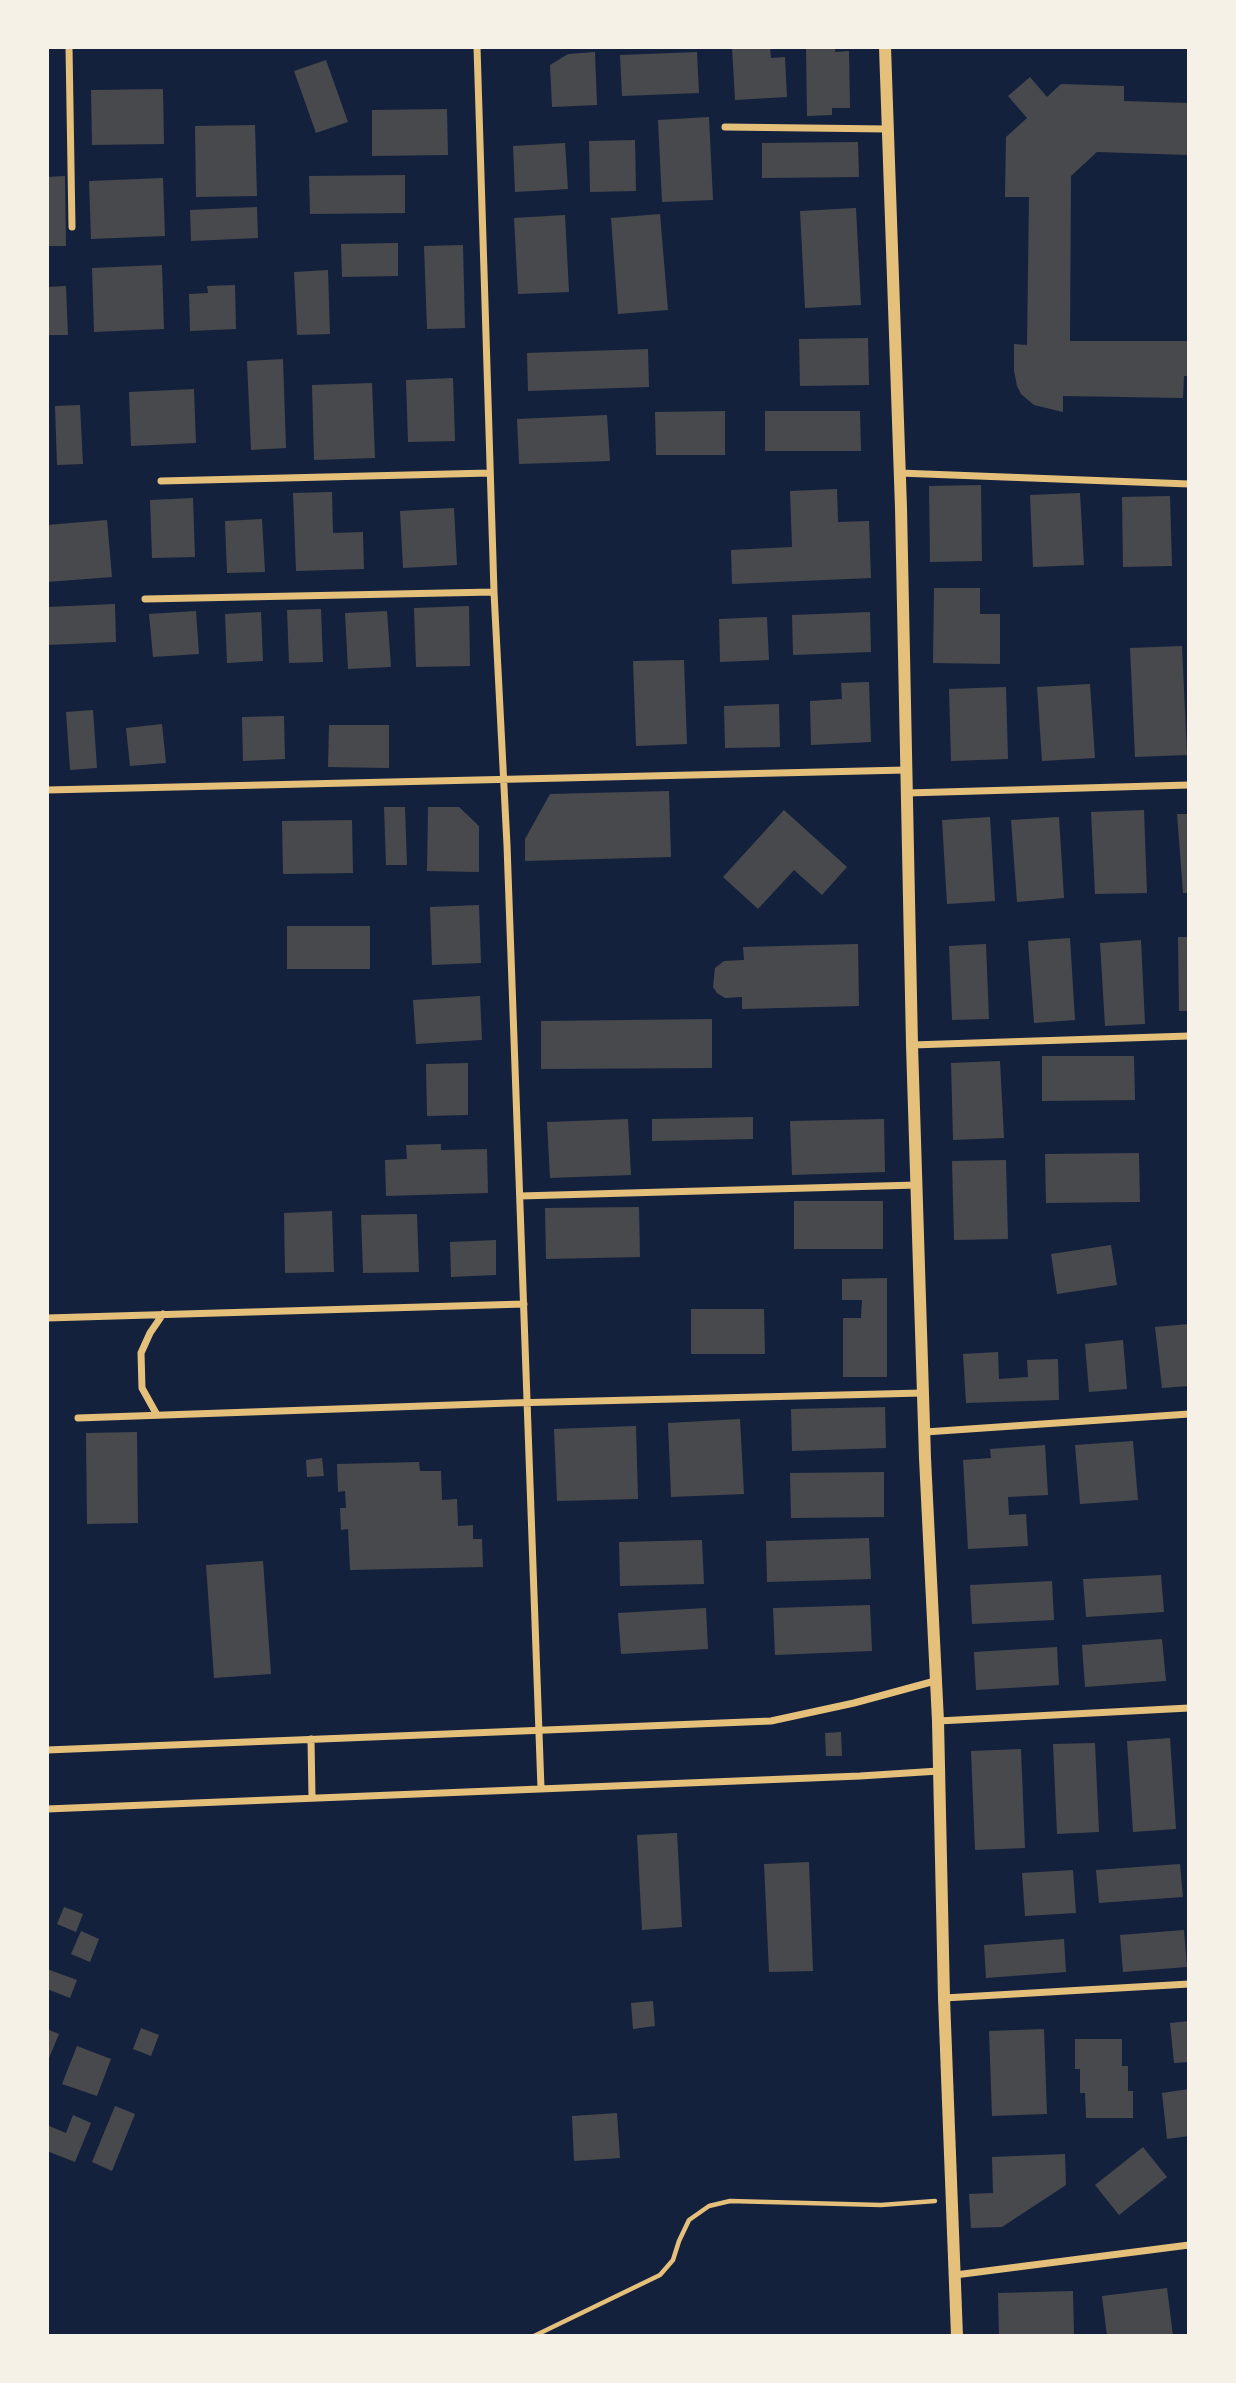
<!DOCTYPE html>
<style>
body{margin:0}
#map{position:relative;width:1236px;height:2383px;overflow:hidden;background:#14213d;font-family:Helvetica,sans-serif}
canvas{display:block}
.frame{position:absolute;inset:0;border:49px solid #f6f1e7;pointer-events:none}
</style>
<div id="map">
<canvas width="1236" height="2383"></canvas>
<div class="frame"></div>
</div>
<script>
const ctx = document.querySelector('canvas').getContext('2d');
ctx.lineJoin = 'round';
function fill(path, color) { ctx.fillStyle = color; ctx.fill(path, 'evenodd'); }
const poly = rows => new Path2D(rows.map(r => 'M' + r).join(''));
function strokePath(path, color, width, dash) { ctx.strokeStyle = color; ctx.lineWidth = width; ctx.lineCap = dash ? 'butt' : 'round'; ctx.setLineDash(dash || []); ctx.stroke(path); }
fill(poly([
 [732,47,770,47,771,58,785,57,787,97,735,100],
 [806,47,835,47,835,52,849,51,850,108,832,108,832,115,807,116],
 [595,52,597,105,552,107,550,65,568,54],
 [697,52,699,93,622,96,620,55],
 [326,60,348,122,316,133,294,71],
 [1030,77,1047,97,1061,84,1124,86,1124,101,1189,103,1189,155,1097,152,1071,176,1070,341,1189,341,1189,376,1184,376,1183,398,1063,396,1063,412,1034,405,1021,394,1017,386,1014,371,1014,344,1027,345,1029,197,1005,197,1006,137,1027,118,1008,96],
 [163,89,164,144,92,145,91,90],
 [447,109,448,155,372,156,372,110],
 [709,117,713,200,662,202,658,120],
 [255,125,257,196,196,197,195,126],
 [635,140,636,191,590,192,589,141],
 [858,142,859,177,762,178,762,143],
 [565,143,568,189,515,192,513,146],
 [405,175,405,213,310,214,309,176],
 [65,176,66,246,47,246,47,177],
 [163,178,165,236,91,239,89,181],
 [257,207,258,238,191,241,190,210],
 [856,208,861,305,805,308,800,211],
 [660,214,668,310,618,314,611,218],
 [565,215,569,292,518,294,514,218],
 [398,243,398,276,342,277,341,244],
 [463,245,465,328,427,329,424,246],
 [162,265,164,329,94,332,92,268],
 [328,270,330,334,297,335,294,272],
 [235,285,236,329,190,331,189,294,208,293,207,286],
 [66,286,68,335,47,335,47,287],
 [868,338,869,385,800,386,799,339],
 [648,349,649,387,528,391,527,353],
 [283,359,286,448,251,450,247,361],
 [453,378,455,441,408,442,406,380],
 [372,383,375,458,314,460,312,385],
 [194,389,196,443,131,446,129,392],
 [80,405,83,464,57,465,55,406],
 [725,411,725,455,656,455,655,412],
 [765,411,860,411,861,451,765,451],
 [607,415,610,461,519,464,517,419],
 [981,485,982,561,930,562,929,486],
 [837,489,838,522,869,521,871,578,732,584,731,550,792,547,790,491],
 [332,492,333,533,363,532,364,569,296,571,293,493],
 [1080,493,1084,565,1033,567,1030,495],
 [1170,496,1172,566,1123,567,1122,497],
 [193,498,195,557,152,558,150,500],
 [454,508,457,565,403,568,400,511],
 [262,519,265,572,227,573,225,521],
 [107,520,112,577,47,582,47,525],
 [934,588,980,588,980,614,1000,614,1000,664,933,663],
 [115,604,116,642,47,645,47,607],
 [469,606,470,666,416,667,414,608],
 [321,609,323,662,289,663,287,610],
 [196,611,199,654,153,657,149,614],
 [387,611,391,667,348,669,345,613],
 [261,612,263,661,227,663,225,614],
 [870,612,871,652,793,655,792,615],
 [767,617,769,660,720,662,719,619],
 [1182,646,1187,755,1135,757,1130,648],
 [684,660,687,744,636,746,633,661],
 [869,682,871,742,811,745,810,701,842,699,841,683],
 [1090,684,1095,758,1042,761,1037,687],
 [1006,687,1008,759,951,761,949,689],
 [779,704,780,747,725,748,724,706],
 [93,710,97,768,70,770,66,712],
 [284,716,285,759,243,761,242,717],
 [162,724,166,763,130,766,126,728],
 [329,725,389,725,389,768,328,767],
 [669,791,671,857,525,861,525,839,550,794],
 [384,807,405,807,407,865,386,865],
 [428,807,459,807,479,826,479,872,427,871],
 [784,810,847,867,822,895,794,870,758,909,723,877],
 [1144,810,1147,893,1095,894,1091,812],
 [1177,814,1189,814,1189,893,1183,893],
 [990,817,995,901,947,904,942,820],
 [1059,817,1064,898,1017,902,1011,820],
 [352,820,353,873,283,874,282,821],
 [479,905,481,963,432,965,430,907],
 [287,926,370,926,370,969,287,969],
 [1178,937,1189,937,1189,1011,1179,1011],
 [1070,938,1075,1020,1034,1023,1028,941],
 [1141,940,1145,1024,1105,1026,1100,943],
 [858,944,859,1006,742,1009,742,997,725,998,717,993,713,987,715,968,724,961,744,960,743,947],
 [986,944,989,1019,952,1020,949,946],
 [480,996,482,1040,416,1044,413,1000],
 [712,1019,712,1068,541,1069,541,1021],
 [1042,1056,1134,1056,1135,1100,1042,1101],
 [1000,1061,1004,1138,953,1140,951,1063],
 [468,1063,468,1115,427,1116,426,1064],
 [753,1117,753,1139,652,1141,652,1119],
 [628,1119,631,1175,550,1178,547,1122],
 [884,1119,885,1172,792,1175,790,1121],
 [441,1144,441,1150,487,1149,488,1193,386,1196,385,1160,407,1159,406,1145],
 [1139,1153,1140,1202,1046,1203,1045,1154],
 [1006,1160,1008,1239,954,1240,952,1161],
 [794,1201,883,1201,883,1249,794,1249],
 [639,1207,640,1257,546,1259,545,1208],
 [332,1211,334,1272,285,1273,284,1213],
 [417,1214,419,1272,363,1273,361,1215],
 [496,1240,496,1275,451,1277,450,1242],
 [1111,1245,1117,1285,1057,1294,1051,1254],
 [887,1278,887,1377,843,1377,843,1318,861,1318,862,1300,842,1300,842,1279],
 [691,1309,764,1309,765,1354,691,1354],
 [1189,1324,1189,1386,1162,1388,1155,1327],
 [1123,1340,1127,1389,1089,1392,1085,1344],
 [998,1352,999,1379,1028,1377,1027,1360,1058,1359,1059,1400,966,1403,963,1354],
 [885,1407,886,1448,792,1451,791,1409],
 [740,1419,744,1494,671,1497,668,1423],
 [636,1426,638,1499,557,1501,554,1429],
 [137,1432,138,1523,87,1524,86,1433],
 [1133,1441,1138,1500,1080,1504,1075,1445],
 [1045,1445,1048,1495,1008,1497,1009,1515,1026,1514,1028,1546,968,1549,963,1460,991,1458,990,1449],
 [322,1458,324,1476,307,1477,306,1460],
 [419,1462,420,1471,441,1471,442,1500,457,1499,458,1526,473,1525,473,1539,482,1539,483,1567,350,1570,348,1529,341,1530,340,1508,346,1508,345,1491,338,1492,337,1464],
 [884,1472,884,1517,791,1518,790,1473],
 [869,1538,871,1579,767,1582,766,1541],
 [702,1540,704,1584,620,1586,619,1542],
 [263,1561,271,1674,214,1678,206,1565],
 [1161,1575,1164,1612,1086,1617,1083,1579],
 [1052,1581,1054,1620,972,1624,970,1585],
 [870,1605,872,1651,775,1655,773,1608],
 [706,1608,708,1649,621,1654,618,1613],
 [1162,1639,1166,1681,1085,1687,1082,1645],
 [1057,1647,1059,1685,976,1690,974,1652],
 [841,1732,842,1756,826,1756,825,1733],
 [1170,1738,1176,1829,1133,1832,1127,1741],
 [1095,1743,1099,1832,1057,1834,1053,1744],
 [1021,1749,1025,1848,975,1850,971,1751],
 [677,1833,682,1927,642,1930,637,1835],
 [809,1862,813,1971,769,1972,764,1864],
 [1180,1864,1183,1897,1099,1903,1096,1870],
 [1073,1870,1076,1913,1025,1916,1022,1873],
 [64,1907,83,1914,76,1932,57,1924],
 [1184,1930,1187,1967,1123,1972,1120,1935],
 [81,1931,99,1939,90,1962,71,1954],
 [1064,1939,1066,1972,986,1978,984,1945],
 [47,1969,77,1980,70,1998,47,1989],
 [653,2001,655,2026,633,2029,631,2003],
 [1189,2021,1189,2062,1174,2063,1170,2023],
 [141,2028,159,2035,151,2056,133,2049],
 [47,2029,59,2034,47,2063],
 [1044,2029,1047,2114,992,2116,989,2031],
 [1075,2039,1122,2039,1122,2066,1128,2066,1128,2091,1133,2091,1133,2118,1086,2118,1085,2093,1080,2093,1080,2069,1075,2069],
 [77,2046,111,2059,97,2096,62,2084],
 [1189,2089,1189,2136,1167,2139,1162,2093],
 [115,2106,135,2114,112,2171,92,2162],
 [617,2113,620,2158,574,2161,572,2116],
 [73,2115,91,2123,75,2162,47,2151,47,2125,66,2133],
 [1143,2147,1167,2177,1119,2215,1095,2185],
 [1065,2154,1066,2185,1002,2227,971,2228,969,2194,993,2193,992,2157],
 [1167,2288,1173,2336,1107,2336,1102,2296],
 [1073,2291,1074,2336,999,2336,998,2293]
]), '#48494c');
strokePath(poly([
 [534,2336,660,2275,673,2260,679,2241,689,2220,709,2206,730,2201,881,2205,935,2201]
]), '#e5c07b', 4.5);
strokePath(poly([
 [69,47,72,227],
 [477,47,494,592,507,845,541,1788],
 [725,127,888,129],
 [899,473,1189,484],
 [161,481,490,473],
 [145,599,494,592],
 [47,790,906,770],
 [907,793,1189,785],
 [912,1045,1189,1036],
 [520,1196,917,1185],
 [47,1318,524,1304],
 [157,1415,142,1388,141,1353,150,1333,163,1314],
 [78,1418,510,1403,923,1393],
 [925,1432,1189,1414],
 [938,1721,1189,1708],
 [311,1739,312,1797],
 [47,1750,771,1721,854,1703,935,1681],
 [47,1809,860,1776,939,1771],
 [944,1998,1189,1984],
 [955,2275,1189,2245]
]), '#e5c07b', 7);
strokePath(poly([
 [885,47,901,508,912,1045,925,1458,938,1721,944,1998,957,2336]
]), '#e5c07b', 12);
</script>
